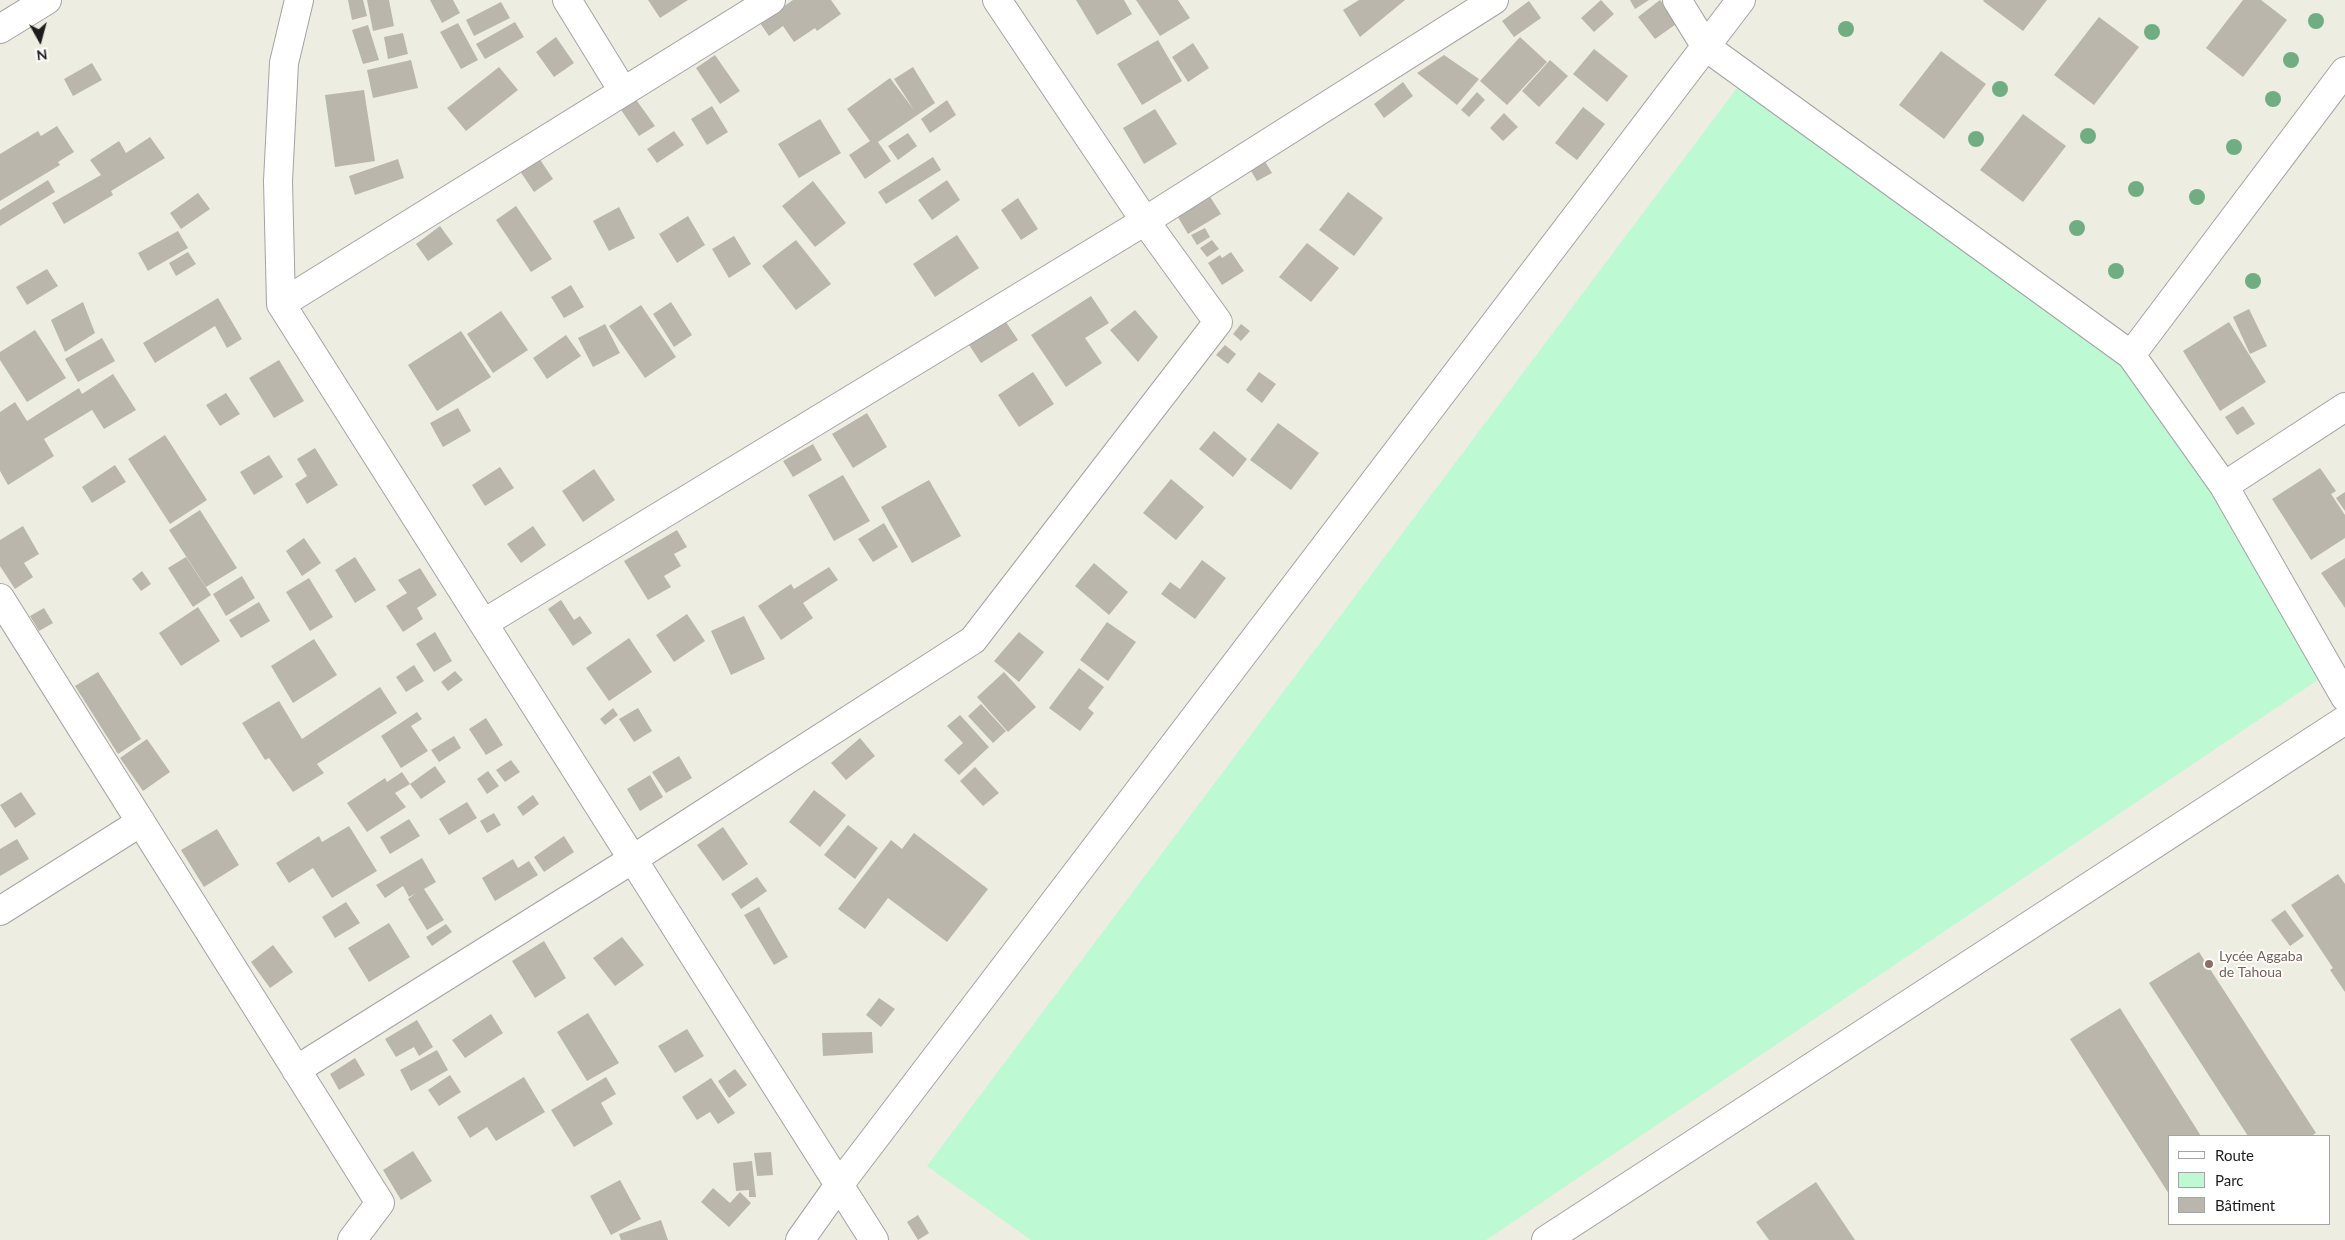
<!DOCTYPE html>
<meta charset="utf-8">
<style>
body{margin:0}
#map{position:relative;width:2345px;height:1240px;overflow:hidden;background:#edede1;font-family:Lato,sans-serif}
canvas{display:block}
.legend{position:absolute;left:2168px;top:1135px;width:162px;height:90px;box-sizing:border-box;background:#fff;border:1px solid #a4a4a4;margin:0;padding:6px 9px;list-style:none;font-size:15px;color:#1c1c1c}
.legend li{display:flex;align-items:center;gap:10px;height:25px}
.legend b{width:25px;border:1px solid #a4a4a4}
.north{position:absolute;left:15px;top:15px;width:50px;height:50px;-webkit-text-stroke:4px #fff;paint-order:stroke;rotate:173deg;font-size:14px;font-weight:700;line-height:20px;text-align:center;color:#1c1c1c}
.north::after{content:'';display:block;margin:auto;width:18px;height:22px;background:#1c1c1c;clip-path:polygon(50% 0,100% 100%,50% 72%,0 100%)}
</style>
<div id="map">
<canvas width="2345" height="1240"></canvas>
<ul class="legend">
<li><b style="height:6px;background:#fff"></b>Route</li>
<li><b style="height:14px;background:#bdf9d3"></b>Parc</li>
<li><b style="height:14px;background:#bab6ab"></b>Bâtiment</li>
</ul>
<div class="north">N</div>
</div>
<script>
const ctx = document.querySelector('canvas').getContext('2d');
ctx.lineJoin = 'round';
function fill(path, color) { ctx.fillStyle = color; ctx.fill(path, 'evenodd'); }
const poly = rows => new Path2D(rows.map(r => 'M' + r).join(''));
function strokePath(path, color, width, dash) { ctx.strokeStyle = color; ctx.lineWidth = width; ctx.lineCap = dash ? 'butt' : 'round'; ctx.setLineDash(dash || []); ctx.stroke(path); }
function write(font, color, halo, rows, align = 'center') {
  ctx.font = font + ' Lato,sans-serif'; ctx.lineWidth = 4; ctx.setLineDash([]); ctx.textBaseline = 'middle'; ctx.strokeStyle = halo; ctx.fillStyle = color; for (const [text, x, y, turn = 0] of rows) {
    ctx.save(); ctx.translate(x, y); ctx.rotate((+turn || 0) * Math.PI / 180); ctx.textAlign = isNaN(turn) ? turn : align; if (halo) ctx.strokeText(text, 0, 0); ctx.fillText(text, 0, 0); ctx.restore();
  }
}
fill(poly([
 [1746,76,2118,342,2328,673,1486,1240,1031,1240,927,1166]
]), '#bdf9d3');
fill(poly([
 [348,0,363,0,367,16,352,20],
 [367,0,389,0,394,26,373,31],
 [430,0,453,0,460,13,442,23],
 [648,0,688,0,660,18],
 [793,0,831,0,841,14,817,31,815,28,794,42,783,26,769,36,760,23],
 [1076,0,1124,0,1132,14,1097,35],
 [1136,0,1178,0,1190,18,1160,36],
 [1359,0,1405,0,1360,37,1343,10],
 [1601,0,1614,14,1594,32,1581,18],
 [1630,0,1649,0,1635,9],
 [1660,0,1679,22,1655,39,1638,17],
 [1984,0,2047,0,2023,31,1983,1],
 [2243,0,2261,0,2287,20,2243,77,2206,48],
 [1529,1,1541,18,1514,37,1502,21],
 [501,2,510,18,474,36,466,20],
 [2099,17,2139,47,2094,105,2054,75],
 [515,22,524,37,485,59,476,44],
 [458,23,478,60,461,69,440,32],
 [368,25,379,60,363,64,352,30],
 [403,33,408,54,388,59,384,37],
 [556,37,574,63,554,77,536,52],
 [1520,37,1547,62,1507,105,1480,81],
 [1158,40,1182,81,1142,105,1117,64],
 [1193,43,1209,68,1188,82,1172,57],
 [1594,49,1628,76,1607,102,1573,74],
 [1941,51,1986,84,1944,139,1899,105],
 [715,55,740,91,720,104,696,68],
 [1444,55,1479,79,1457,105,1417,73],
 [411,60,418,88,373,98,367,70],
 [1550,60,1568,76,1539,107,1522,91],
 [92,63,102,80,73,96,64,79],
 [499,67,518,90,466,131,447,108],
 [913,67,935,103,878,142,891,161,865,179,849,155,870,141,847,109,890,78,914,110,894,79],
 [1403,82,1413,96,1384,118,1374,104],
 [364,90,375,161,335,167,325,95],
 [1477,92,1485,100,1469,117,1461,110],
 [632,94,655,126,639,136,617,104],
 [947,100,956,115,930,133,921,119],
 [712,106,728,132,707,145,691,119],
 [1583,107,1605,124,1577,160,1555,143],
 [1155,109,1177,144,1144,164,1123,128],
 [1504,113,1518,127,1503,141,1490,128],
 [2023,114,2066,146,2023,202,1980,170],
 [820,119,841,153,799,178,778,144],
 [57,126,74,152,58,162,60,165,0,201,0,154,38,131,41,136],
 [674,131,684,145,657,163,647,149],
 [908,133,917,146,898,160,888,146],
 [150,137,165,158,111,191,113,195,64,224,52,203,101,175,90,160,119,141,126,153],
 [933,157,941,170,886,204,878,192],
 [539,158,553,179,534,192,520,171],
 [1263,158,1272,173,1257,181,1248,166],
 [398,159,404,178,355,195,349,176],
 [48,180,55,192,0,226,0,210],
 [947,180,960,200,932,220,918,200],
 [813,181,846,223,815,247,782,206],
 [1348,192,1383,218,1354,256,1319,230],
 [198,193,210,209,181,229,170,213],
 [1209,195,1221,214,1188,234,1176,214],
 [1018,198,1038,229,1021,240,1001,210],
 [516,206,552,259,531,272,496,220],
 [619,207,635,238,609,251,593,221],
 [688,216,705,245,677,263,659,234],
 [440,226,453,244,428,261,416,244],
 [1205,228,1210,237,1197,245,1191,235],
 [178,231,188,248,148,271,138,253],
 [957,235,979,268,935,297,913,264],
 [734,236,751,264,729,278,712,249],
 [796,240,831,284,796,310,762,266],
 [1212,240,1219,249,1207,257,1200,248],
 [1307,243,1339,268,1311,302,1279,277],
 [188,252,196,264,176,276,169,263],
 [1231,252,1244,271,1222,285,1208,263,1220,255,1222,258],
 [47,269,58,286,27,305,16,287],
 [571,285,584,307,564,318,551,297],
 [1091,296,1109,323,1085,338,1102,363,1066,387,1031,335],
 [218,298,242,339,227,348,215,326,155,363,143,343],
 [83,302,95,333,65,352,51,320],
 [671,302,692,335,674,347,653,314],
 [641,305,676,357,645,378,609,326],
 [2249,309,2267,346,2250,354,2233,317],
 [1135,310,1158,337,1138,362,1110,330],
 [501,311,528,350,493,373,467,334],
 [1006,322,1018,340,981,363,969,345],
 [2229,322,2266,382,2220,411,2183,351],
 [605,324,620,353,593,367,578,338],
 [1241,324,1250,331,1241,341,1233,334],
 [35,330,66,378,27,402,0,360,0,352],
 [461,331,491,377,437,411,408,365],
 [566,335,581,356,547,379,533,358],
 [102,338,115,361,78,382,65,359],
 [1225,345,1236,354,1228,364,1216,355],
 [279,360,304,401,274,418,249,378],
 [1033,372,1054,404,1019,427,998,395],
 [1259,372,1276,384,1262,403,1246,390],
 [113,374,136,410,104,429,92,410,44,439,54,456,8,485,0,471,0,412,15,402,27,421,79,388,82,394],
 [226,393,240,414,220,426,206,405],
 [2243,406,2255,424,2237,435,2225,417],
 [458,408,471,431,443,447,430,423],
 [867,413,887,447,853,468,832,434],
 [1278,423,1319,453,1291,490,1250,460],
 [1214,431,1247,459,1233,477,1199,449],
 [165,435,207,500,170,524,128,459],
 [813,444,822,460,793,477,783,461],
 [315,448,338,485,307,504,295,484,307,476,297,459],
 [269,455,283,477,254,495,240,472],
 [115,465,126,482,92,503,82,487],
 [500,467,514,488,485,506,472,485],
 [2320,468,2336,491,2331,494,2345,515,2345,538,2311,560,2272,499],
 [594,469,615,500,583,522,562,491],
 [843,475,870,521,834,541,808,495],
 [1171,479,1204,507,1176,540,1143,513],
 [929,480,961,536,912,563,881,507],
 [2345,492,2345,511,2336,498],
 [200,510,237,568,206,587,169,530],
 [884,523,898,547,873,562,858,539],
 [23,526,39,554,24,563,33,577,15,589,0,566,0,540],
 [533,526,546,545,521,563,507,544],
 [677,530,687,547,674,554,681,566,664,576,671,587,648,600,624,561],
 [304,538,321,563,302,576,286,551],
 [186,557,211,595,193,607,168,568],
 [355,557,376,590,355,603,335,570],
 [2345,558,2345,608,2321,573],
 [1202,560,1226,578,1195,619,1161,594,1170,582,1180,589],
 [1094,563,1128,592,1109,615,1075,586],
 [829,567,838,580,803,603,813,618,781,640,758,606,791,584,794,589],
 [420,568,437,595,417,608,423,619,403,632,386,606,407,593,398,580],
 [142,571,151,584,141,591,132,579],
 [242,576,255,598,226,616,213,594],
 [309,578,333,617,310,631,286,592],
 [561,600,574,620,580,616,592,633,573,646,548,609],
 [259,602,270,621,241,638,229,620],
 [198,607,220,641,181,666,159,633],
 [44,608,53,623,39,631,30,616],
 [687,614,705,641,674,662,656,635],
 [744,616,765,659,731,675,711,631],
 [1107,622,1136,642,1108,681,1080,660],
 [435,632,452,661,434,672,416,644],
 [1019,632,1044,652,1019,682,994,661],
 [629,638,652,672,609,701,586,668],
 [314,639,337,675,293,703,271,666],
 [414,665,424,681,406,692,396,677],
 [1079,668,1104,687,1088,708,1094,713,1080,731,1049,708],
 [455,671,463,680,448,691,441,682],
 [98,672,141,739,118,754,75,686],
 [1004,672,1036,707,1008,732,977,697],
 [380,687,397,713,317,764,324,773,293,792,269,758,265,760,242,723,279,701,302,739],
 [981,704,1006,731,993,743,968,716],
 [613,708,618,715,605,725,600,719],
 [638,708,652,731,634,742,619,719],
 [417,712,422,719,411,726,428,751,401,768,381,736],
 [960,715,989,747,959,775,944,760,963,743,947,726],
 [486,718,503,745,486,755,469,729],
 [454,736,461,748,439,762,431,750],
 [860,738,875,756,846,780,831,763],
 [147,739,170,772,143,791,120,758],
 [679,756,692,778,666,793,652,772],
 [511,760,520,772,505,782,496,770],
 [435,766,446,782,421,799,410,784],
 [975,767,999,793,983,806,960,781],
 [488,771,499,786,487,794,477,779],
 [402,772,410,784,395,793,406,807,367,832,347,803,385,778,387,782],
 [650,775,663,797,640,811,627,789],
 [814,790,846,815,820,847,789,822],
 [21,792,36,814,15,828,0,805],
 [533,795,539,804,523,816,517,807],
 [467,802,477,818,449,835,439,819],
 [494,813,501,825,487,833,480,821],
 [409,819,420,836,390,854,380,837],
 [848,825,878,848,855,879,824,855],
 [349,826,377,871,332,898,313,868,289,883,276,863,319,836,322,842],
 [723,827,748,864,723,881,697,845],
 [217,829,239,865,204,887,181,850],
 [914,833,988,889,947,942,888,898,865,929,838,909,891,840,902,849],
 [564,836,574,852,544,872,534,857],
 [17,839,29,859,0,876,0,849],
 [422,858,436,882,424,889,444,920,427,930,408,899,416,893,409,897,403,886,385,898,376,885],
 [513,859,518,868,529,861,538,875,495,901,482,878],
 [2338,874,2345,884,2345,992,2330,970,2333,968,2291,905],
 [757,877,767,891,741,909,731,894],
 [346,902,360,923,335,938,322,917],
 [759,907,788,957,774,965,744,915],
 [2285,910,2304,936,2290,946,2271,920],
 [389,923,410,957,369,982,348,948],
 [446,924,452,932,432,946,426,937],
 [622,937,644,965,615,986,593,958],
 [544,941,566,978,535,998,512,961],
 [273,945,293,972,270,988,251,962],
 [2199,952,2316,1133,2311,1136,2248,1136,2149,983],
 [879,998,895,1009,881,1027,866,1015],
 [2120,1008,2201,1136,2169,1136,2169,1194,2070,1039],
 [588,1013,619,1063,587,1081,557,1032],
 [491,1014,503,1033,465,1058,452,1040],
 [417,1020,433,1047,419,1056,414,1047,396,1057,385,1039],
 [687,1029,704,1056,675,1073,658,1046],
 [872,1032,873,1053,823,1056,822,1033],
 [437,1050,448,1070,411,1091,400,1070],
 [355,1058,365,1075,339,1090,330,1074],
 [735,1069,747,1085,729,1098,718,1081],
 [450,1075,461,1092,439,1106,428,1090],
 [524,1077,545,1112,496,1141,487,1127,470,1138,457,1117],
 [606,1077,616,1094,601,1103,613,1124,574,1147,551,1110],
 [711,1078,735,1113,718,1124,710,1112,697,1120,682,1097],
 [413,1151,432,1181,401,1200,383,1170],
 [771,1152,773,1175,757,1176,754,1153],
 [752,1161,756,1197,749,1197,749,1190,736,1191,733,1163],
 [620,1180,641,1219,611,1235,590,1196],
 [1816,1182,1855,1240,1769,1240,1756,1222],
 [713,1188,730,1203,740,1192,751,1203,729,1227,701,1202],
 [918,1215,929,1233,918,1240,907,1222],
 [661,1220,668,1240,621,1240,619,1234]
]), '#bab6ab');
const minor = poly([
 [299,0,284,63,278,181,281,304,874,1240],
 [567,0,623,91],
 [1677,0,1706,47,2131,355,2224,486,2345,697],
 [0,29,47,0],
 [281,304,771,0],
 [2131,355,2345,71],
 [2224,486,2345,407],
 [0,598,380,1203,352,1240],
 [484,623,1145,221,1494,0],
 [0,911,141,822],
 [296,1070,633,859,973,640,1218,322,1145,221,997,0],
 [800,1240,839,1185,1741,0],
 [1546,1240,2345,720]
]);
strokePath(minor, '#a3a3a3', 30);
strokePath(minor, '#fff', 28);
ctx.fillStyle = '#71ad82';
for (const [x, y] of [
 [2316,21],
 [1846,29],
 [2152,32],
 [2291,60],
 [2000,89],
 [2273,99],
 [2088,136],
 [1976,139],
 [2234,147],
 [2136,189],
 [2197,197],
 [2077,228],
 [2116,271],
 [2253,281]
]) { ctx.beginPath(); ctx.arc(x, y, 8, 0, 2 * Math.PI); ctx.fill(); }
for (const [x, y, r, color] of [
 [2209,964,5,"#8d6e63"]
]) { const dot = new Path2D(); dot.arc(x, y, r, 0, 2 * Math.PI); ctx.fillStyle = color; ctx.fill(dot); strokePath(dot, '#fff', 2); }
write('14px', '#785e54', '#fff', [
 ["Lycée Aggaba",2219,956],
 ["de Tahoua",2219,972]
], 'left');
</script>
